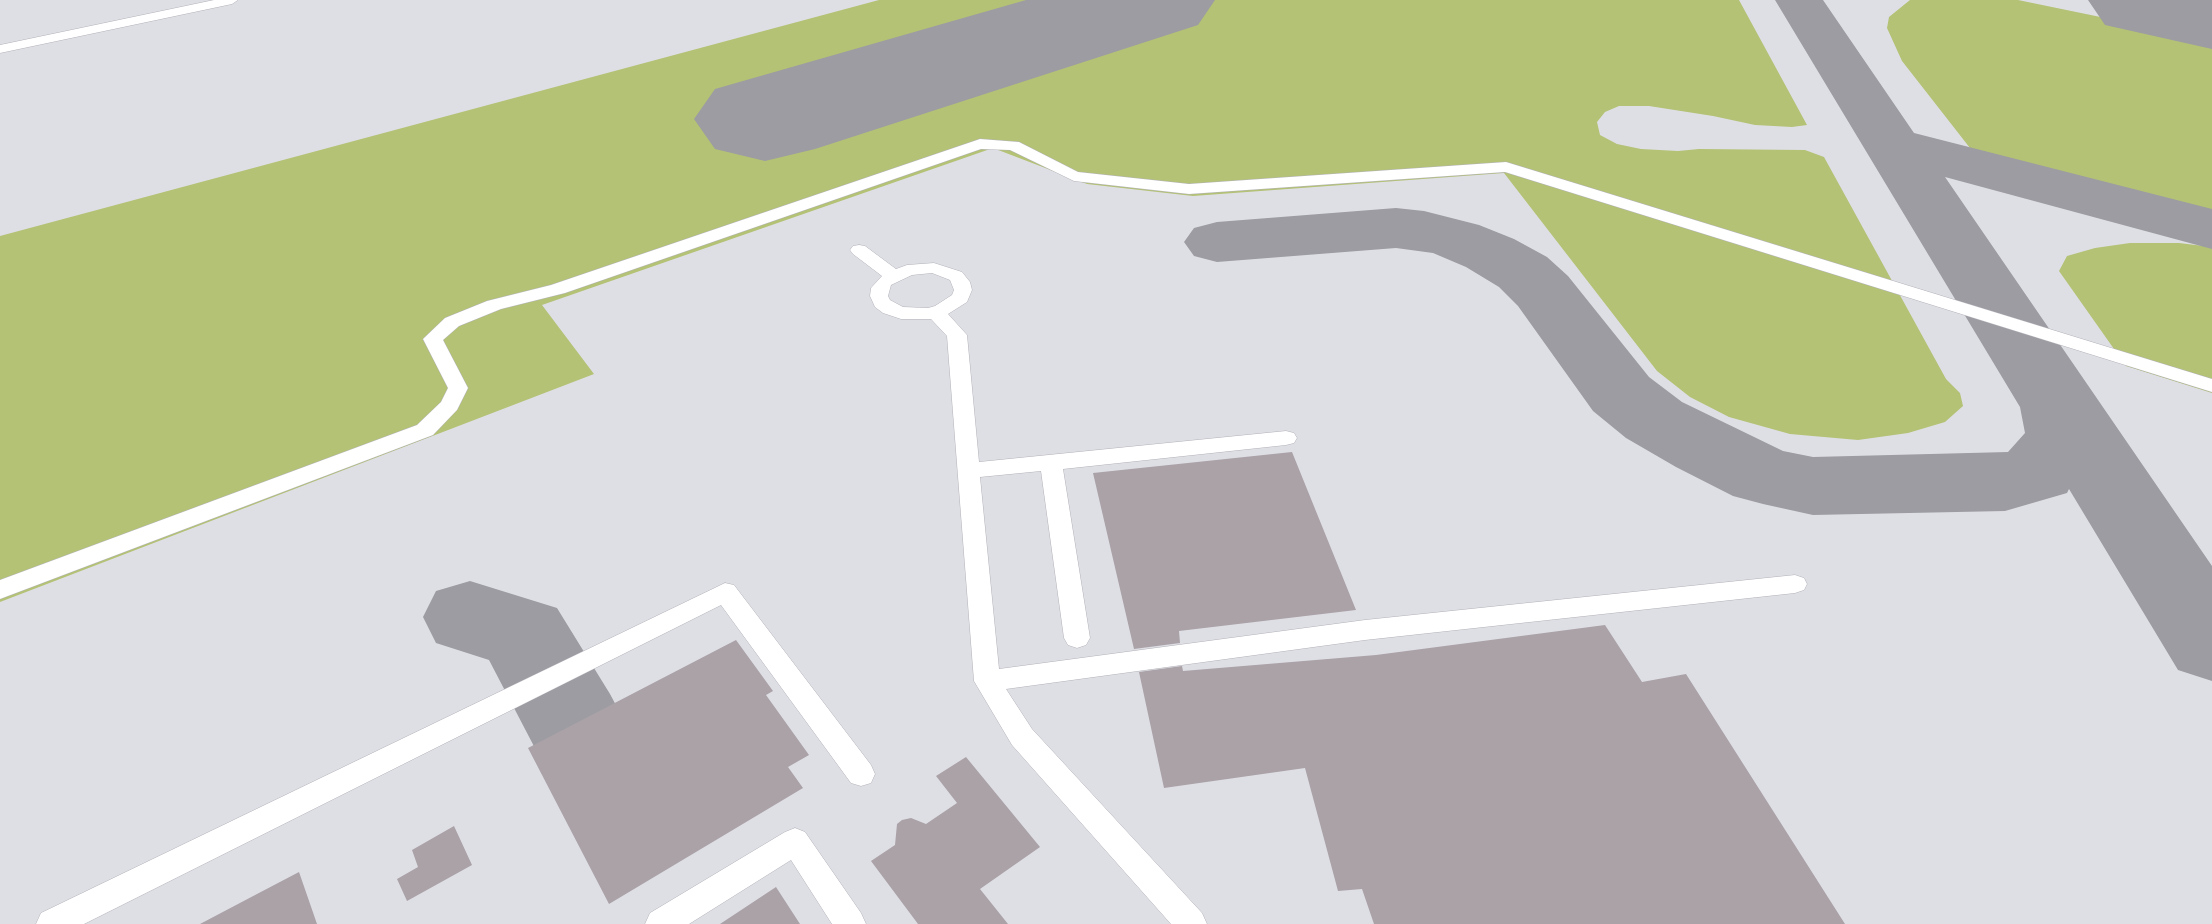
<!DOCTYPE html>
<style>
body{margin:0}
canvas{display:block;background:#dedee5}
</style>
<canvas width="2212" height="924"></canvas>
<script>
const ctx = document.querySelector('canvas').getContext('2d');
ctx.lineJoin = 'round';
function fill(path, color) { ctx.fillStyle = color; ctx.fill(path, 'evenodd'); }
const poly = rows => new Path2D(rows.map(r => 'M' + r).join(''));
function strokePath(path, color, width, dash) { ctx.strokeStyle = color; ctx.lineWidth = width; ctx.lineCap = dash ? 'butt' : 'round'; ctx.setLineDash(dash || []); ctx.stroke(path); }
fill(poly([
 [879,0,1739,0,1807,125,1792,127,1755,125,1713,116,1649,106,1619,106,1605,112,1597,122,1600,135,1617,144,1641,149,1678,151,1699,149,1805,150,1824,157,1946,379,1960,393,1963,406,1945,422,1908,433,1858,440,1790,434,1729,417,1690,397,1657,371,1504,173,1193,196,1087,184,993,148,542,305,594,374,0,602,0,236],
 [1910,0,2018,0,2212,40,2212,218,2054,178,1970,148,1902,61,1887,28,1889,17],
 [2130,243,2179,243,2212,247,2212,393,2126,366,2059,271,2067,256,2095,248]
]), '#b4c275');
fill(poly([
 [1775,0,1823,0,1914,133,2212,209,2212,249,1945,177,2212,566,2212,681,2178,670,2069,489,2067,493,2005,511,1813,515,1763,504,1733,496,1676,467,1626,438,1593,411,1518,306,1499,287,1466,267,1433,253,1396,248,1217,262,1194,256,1184,242,1194,228,1217,222,1396,208,1424,211,1479,225,1514,239,1547,257,1568,276,1649,377,1682,402,1783,451,1813,457,2008,452,2025,433,2020,407,1775,0],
 [470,581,557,608,610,694,626,724,610,754,574,767,538,754,489,660,436,643,423,617,436,591,470,581]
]), '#9c9ca2');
fill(poly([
 [1026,0,1215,0,1198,25,815,149,765,161,715,149,694,119,715,89,1026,0],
 [2088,0,2212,0,2212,49,2105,25,2088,0]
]), '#9c9ca2');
fill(poly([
 [1292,452,1356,610,1179,631,1180,643,1134,649,1093,473],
 [1605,625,1642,682,1686,674,1845,924,1374,924,1362,889,1338,891,1305,768,1164,788,1139,672,1182,666,1183,671,1376,655],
 [736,640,773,691,766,695,809,755,788,767,803,788,609,904,528,748],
 [966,757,1040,847,980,889,1008,924,918,924,871,861,895,845,897,824,902,820,911,818,926,824,957,803,936,776],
 [454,826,472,865,407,901,397,879,418,867,412,850],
 [299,872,317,924,200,924,257,894],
 [776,887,800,924,720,924]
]), '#aaa2a6');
const minor = poly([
 [214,0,238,0,232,4,0,53,0,45,214,0],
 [980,139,1019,142,1078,172,1189,184,1506,162,2212,379,2212,392,1505,172,1189,194,1074,181,1010,150,981,149,565,293,501,309,459,326,443,340,468,388,457,410,433,435,0,599,0,580,417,425,441,402,448,388,423,339,445,318,487,301,551,285,980,139],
 [859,245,865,246,896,269,907,265,934,263,962,272,970,282,972,290,967,302,948,314,967,335,979,462,1286,431,1294,433,1297,438,1294,443,1286,445,1063,469,1090,638,1086,645,1077,648,1068,645,1064,638,1041,471,980,477,999,669,1365,620,1795,575,1804,578,1807,584,1804,590,1795,593,1365,640,1006,689,1032,729,1202,913,1207,924,1171,924,1012,745,974,681,947,336,931,319,901,319,883,313,875,307,870,296,871,288,882,276,853,254,850,250,853,246,859,245],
 [932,273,950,280,954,290,952,295,935,306,928,308,903,307,890,300,888,296,891,285,912,275,932,273],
 [725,583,734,585,871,765,875,774,871,783,861,786,851,783,721,605,84,924,36,924,41,913,725,583],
 [795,828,805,832,861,913,866,924,832,924,791,860,689,924,645,924,650,913,785,832,795,828]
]);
strokePath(minor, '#b2b2b9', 1);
fill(minor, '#fff');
</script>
